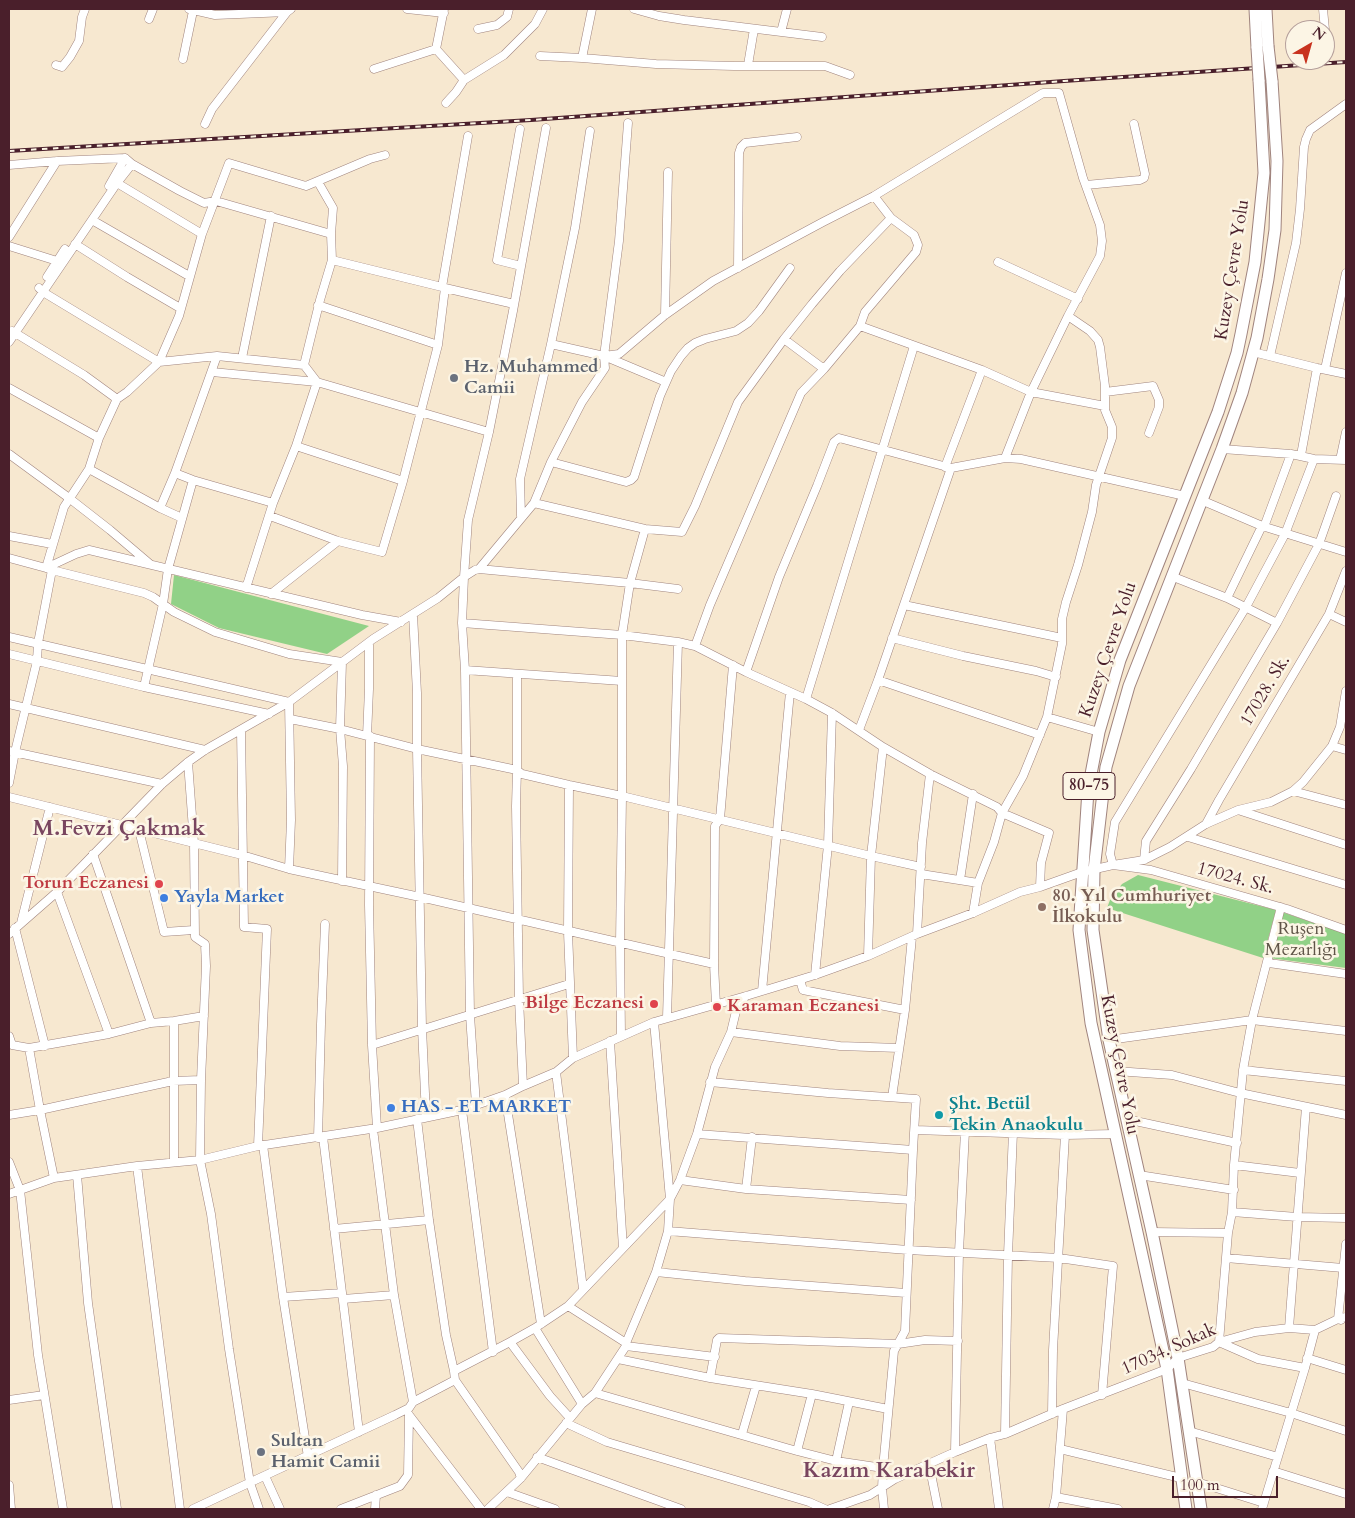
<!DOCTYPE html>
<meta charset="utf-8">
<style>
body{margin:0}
#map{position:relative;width:1355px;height:1518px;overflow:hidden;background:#f7e8d0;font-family:Cardo,serif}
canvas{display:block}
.frame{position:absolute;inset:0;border:10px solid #4a1f2b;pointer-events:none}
.north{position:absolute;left:1285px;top:20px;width:50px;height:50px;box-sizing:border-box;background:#fcf5e5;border:1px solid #b59f9b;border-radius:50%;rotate:38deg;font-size:14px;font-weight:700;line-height:20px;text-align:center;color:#4a1f2b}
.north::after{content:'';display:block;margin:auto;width:18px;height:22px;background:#c8321e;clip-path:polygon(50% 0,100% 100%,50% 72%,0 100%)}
.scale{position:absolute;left:1172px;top:1476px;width:106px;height:22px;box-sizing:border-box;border:2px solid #4a1f2b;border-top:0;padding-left:6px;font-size:15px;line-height:18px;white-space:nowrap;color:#4a1f2b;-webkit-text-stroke:4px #fcf5e5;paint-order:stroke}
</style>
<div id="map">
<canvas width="1355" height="1518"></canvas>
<div class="frame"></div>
<div class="north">N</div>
<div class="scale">100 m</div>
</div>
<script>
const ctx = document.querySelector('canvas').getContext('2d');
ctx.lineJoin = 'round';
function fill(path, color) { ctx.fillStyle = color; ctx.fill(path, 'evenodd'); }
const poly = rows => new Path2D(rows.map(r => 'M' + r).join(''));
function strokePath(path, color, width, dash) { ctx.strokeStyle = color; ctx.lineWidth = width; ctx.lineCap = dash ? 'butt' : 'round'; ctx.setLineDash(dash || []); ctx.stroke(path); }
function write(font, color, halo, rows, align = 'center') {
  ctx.font = font + ' Cardo,serif'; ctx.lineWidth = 5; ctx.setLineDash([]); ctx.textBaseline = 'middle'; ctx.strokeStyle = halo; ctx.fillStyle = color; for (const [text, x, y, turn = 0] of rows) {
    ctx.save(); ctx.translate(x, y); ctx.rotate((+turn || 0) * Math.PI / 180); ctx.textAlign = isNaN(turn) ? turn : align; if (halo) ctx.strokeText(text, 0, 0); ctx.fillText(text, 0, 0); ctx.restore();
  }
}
fill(poly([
 [174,575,369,626,327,654,219,628,171,604],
 [1138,875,1276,910,1263,958,1107,908,1110,900,1122,884],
 [1282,912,1346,934,1346,968,1269,958]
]), '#91d187');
const minor = poly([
 [189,9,215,15,287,12],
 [407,9,444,13],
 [444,9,436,49,464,80,456,92,446,103],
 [634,9,659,16,684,20,822,37],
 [1323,9,1325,30],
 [149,19,153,9],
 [478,29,497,25,507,17,509,9],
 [781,32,787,9],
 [1325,32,1326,45],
 [540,56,582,58,656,64,734,66,825,66,850,75],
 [582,58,592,9],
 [183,59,193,11],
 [56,65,62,67,70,57,79,41,82,17,85,9],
 [748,65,754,29],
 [374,69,436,49],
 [464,80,504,55,535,24,543,9],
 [205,124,212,109,287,12,291,9],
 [520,129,497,260,521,266],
 [9,165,57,161,125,158,132,164,180,191,204,203,216,201,331,234],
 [117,183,202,234],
 [1086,185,1140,180,1144,178,1145,174,1134,124],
 [109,186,125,158],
 [92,220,189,276],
 [9,237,57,161],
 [75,244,127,277,180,308],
 [9,246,57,261],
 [332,260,442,287],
 [998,262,1078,299],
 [738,268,739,153,741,147,745,143,797,137],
 [47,277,65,249],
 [39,288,43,292,159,362,217,356,304,365],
 [445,288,514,304],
 [318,305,438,345],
 [665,315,668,172],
 [860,326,982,370,1031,392,1105,406],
 [12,331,84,375,117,399],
 [784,339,824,369],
 [9,342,117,183,132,164],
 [551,344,604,356,666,382],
 [1253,352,1317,368,1346,374],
 [604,356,619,241,628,123],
 [1270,356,1296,243,1300,209,1304,147,1306,139,1310,130,1346,104],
 [242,358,271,216],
 [1325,369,1346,273],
 [212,372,317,382,489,432],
 [317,382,304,365,320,300,332,260,331,234,333,208,318,182],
 [9,388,99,438],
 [1105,392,1153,386,1159,400,1159,407,1149,433],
 [296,446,403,481],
 [1222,449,1291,454,1314,459,1346,460],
 [9,454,69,498,110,530,150,564],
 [1301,455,1317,368],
 [1005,458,1031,392,1068,316],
 [1314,459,1285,534,1246,607,1115,822,1110,854,1113,865,1151,870,1287,909,1346,930],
 [1340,460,1346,432],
 [551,462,626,482,631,480,634,477,660,396,671,371,681,356,688,348,695,343,705,339,736,331,748,323,759,311,790,268],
 [945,467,982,370],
 [89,469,160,508,182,518],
 [175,473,193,480,273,503],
 [1201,500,1262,526,1346,552],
 [534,503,645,529,682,532,695,506,738,402,784,339,812,304,840,271,891,218],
 [160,508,175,473,217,356],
 [270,516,338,541,382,552,403,481,438,345,445,288,442,287,468,136],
 [521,516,520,479,551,344,575,228,590,131],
 [1264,527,1291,454],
 [9,536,52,544],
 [9,558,46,568,76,554,89,550,362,615,401,622],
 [479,569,630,583,678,589],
 [52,570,144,593,153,597,174,612,215,632,289,654,342,662,340,729,343,766,342,881],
 [1171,576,1227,598,1277,623],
 [246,588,273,503,296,446,317,382],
 [271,594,338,541],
 [1227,598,1262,526],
 [904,605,1062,638],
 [413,614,417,693,417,749,422,1028,426,1116],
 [1329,614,1346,622],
 [462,623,622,635,678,642,695,646,746,672,806,699,832,713,883,747,930,774,997,807,1002,813,1049,833,1041,863,1040,887],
 [9,637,289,702,291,820,289,869],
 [892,638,963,656,1036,671,1056,677],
 [695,646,710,605,801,393,824,369,860,326,865,312,916,252,918,245,914,235,891,218,874,196],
 [9,654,144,687,269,714],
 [465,670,622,681],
 [746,672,779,577,817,486,834,442,839,438,951,468,1005,458,1021,459,1185,496],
 [517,674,517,775],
 [878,680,1040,735],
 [144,687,163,604,168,569,193,480],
 [806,699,914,346],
 [9,704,205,750],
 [1047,717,1099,732],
 [290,719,340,729,417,749,517,770,516,806,519,999,523,1086],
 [241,730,244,927,267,929,258,1146],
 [859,730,878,680,951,468],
 [367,736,369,689,369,642],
 [370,736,369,905,372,1045,377,1128],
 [1332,746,1346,750],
 [9,751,162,784],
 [188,762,194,843,195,937,205,944,206,966,201,1080,200,1160,211,1214,229,1349,250,1483,259,1509],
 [517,770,522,774,569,785,622,796,871,856,921,867],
 [9,783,15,752,37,661,38,643,52,570,46,568,64,507,89,469,99,438,117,399,127,392,159,362,179,316,202,234,229,163,306,186,370,159,385,155],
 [569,785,568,932,573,1058],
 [1293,791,1346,805],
 [9,797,242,855,289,869,420,897,714,964,716,1005],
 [1238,810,1346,845],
 [1206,824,1219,800,1329,614,1346,571],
 [139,830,164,932,194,930],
 [1188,837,1346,885],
 [93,854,151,1023],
 [1144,860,1146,841,1191,769,1277,623,1319,544,1336,496],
 [921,874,978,883],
 [960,880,973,794],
 [57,892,109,1034],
 [1281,907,1252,1020,1243,1070,1234,1165,1232,1212,1228,1233,1219,1342,1258,1359,1305,1368],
 [21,923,50,807],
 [15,928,45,1046],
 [9,934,57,892,162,784,188,762,205,750,289,702,373,639,438,598,464,577,475,570,479,569,534,503,551,462,582,402,605,368,604,356,619,354,665,315,713,281,823,222,874,196,1043,93,1059,93,1083,178,1100,225,1102,241,1100,256,1068,316,1090,331,1098,340,1100,347,1105,386,1105,410,1112,427,1112,438,1096,485,1092,512,1078,565,1066,602,1062,619,1062,644,1047,717,1023,776,1002,813,994,842,978,883,973,913],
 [917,934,922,843,930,774],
 [868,956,871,856,883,747],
 [1268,958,1269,963,1346,974],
 [714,964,715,826,720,819,733,665],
 [815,975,828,845,832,713],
 [800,980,803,990,905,1010],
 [762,991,790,692],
 [667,1018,678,642],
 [174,1021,174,1162],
 [731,1032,840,1046,899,1048],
 [9,1036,12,1045,29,1048,109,1034,151,1023,174,1021,204,1016],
 [621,1036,620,943,622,796,622,635,630,583,645,529],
 [1109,1040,1252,1020,1346,1031],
 [610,1041,623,1248],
 [372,1045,569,984],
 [29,1048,40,1110,54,1178],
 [1243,1070,1346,1081],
 [1116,1071,1172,1075,1240,1093,1346,1115],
 [556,1072,583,1289],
 [710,1082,828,1093,916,1099,913,1150,905,1331,894,1351,883,1468,882,1488,884,1509],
 [505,1095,541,1324],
 [892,1097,905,1010,912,937],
 [476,1105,470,1015,465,670,462,623,464,577,468,520,489,432,513,311,546,128],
 [462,1110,493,1352],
 [9,1115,40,1110,173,1081,201,1080],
 [417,1119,429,1220,446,1335,454,1371],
 [1126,1119,1237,1143],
 [373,1129,394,1295,413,1402],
 [915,1130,1065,1135,1115,1134],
 [697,1134,913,1150],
 [323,1137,359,1432],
 [318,1138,321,1024,325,924],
 [263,1145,283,1297,308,1457],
 [9,1162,20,1190,38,1355,63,1509],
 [1234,1165,1300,1173],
 [137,1166,180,1509],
 [77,1175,88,1303,117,1509],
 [1139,1175,1234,1190],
 [680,1180,746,1189,911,1200],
 [746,1189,752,1137],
 [9,1194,54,1178,137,1166,200,1160,258,1146,377,1128,462,1110,505,1095,523,1086,556,1072,573,1058,654,1022,746,996,815,975,868,956,917,934,973,913,1020,892,1040,887,1082,872,1113,865,1144,860,1170,847,1206,824,1238,810,1271,802,1293,791,1303,782,1332,746,1340,727,1346,691],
 [1232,1212,1297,1217,1346,1218],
 [334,1229,429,1220],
 [668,1231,908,1250,1059,1258,1113,1266,1102,1395],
 [1152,1232,1228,1233],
 [1226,1258,1343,1268],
 [656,1272,745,1281,906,1293],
 [283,1297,342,1293],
 [343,1299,394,1295],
 [568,1306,626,1343],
 [1341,1320,1338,1319,1346,1244],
 [535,1328,582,1404],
 [1289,1328,1306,1107],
 [510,1342,550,1396,570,1418],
 [626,1346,715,1357],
 [1307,1358,1346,1370],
 [618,1359,710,1378,812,1394,888,1409],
 [710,1378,717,1340,719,1338,898,1344,925,1340,958,1341],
 [455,1380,519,1472,521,1478],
 [1182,1383,1291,1413,1346,1431],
 [595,1393,797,1451,836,1461,883,1468],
 [9,1400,44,1395],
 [1052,1414,1053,1350,1065,1135],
 [409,1415,481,1509],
 [566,1423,607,1442,809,1502,825,1509],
 [1189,1431,1278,1457],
 [742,1434,756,1386],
 [1005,1434,1008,1255,1013,1132],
 [990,1438,999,1509],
 [1060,1449,1181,1478],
 [797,1451,812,1394],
 [955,1452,959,1252,965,1131],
 [537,1457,681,1509],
 [836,1461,849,1402],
 [929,1464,938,1509],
 [1273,1471,1346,1494],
 [265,1476,280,1509],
 [1197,1482,1264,1503],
 [9,1485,11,1509],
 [507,1492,555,1509],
 [1056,1497,1118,1509],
 [193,1509,395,1415,409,1408,413,1402,455,1380,454,1371,510,1342,535,1328,568,1306,670,1199,654,1022],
 [341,1509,400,1486,408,1475,409,1415],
 [375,1509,376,1495],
 [488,1509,521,1478,582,1404,595,1393,626,1346,626,1343,656,1272,668,1231,670,1199,680,1180,697,1134,715,1067,731,1032,737,1007,746,996],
 [830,1509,870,1495,895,1479,955,1452,990,1438,1005,1434,1063,1409,1167,1369,1178,1358,1213,1347,1219,1342,1255,1332,1289,1328,1315,1330,1338,1319,1346,1317],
 [1053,1509,1056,1497,1063,1409],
 [1262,1509,1305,1368,1315,1330]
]);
const highway = poly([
 [1255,9,1257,48],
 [1266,9,1268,46],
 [1186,1509,1167,1369,1091,1023,1079,930,1088,790,1099,732,1120,660,1218,412,1237,353,1241,334,1255,262,1264,173,1259,80],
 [1201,1509,1178,1358,1152,1232,1109,1040,1093,930,1094,870,1106,767,1129,686,1222,449,1242,393,1257,338,1268,279,1275,230,1277,161,1272,81]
]);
strokePath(minor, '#a0847e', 9);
strokePath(highway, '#a0847e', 13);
strokePath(minor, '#fff', 8);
strokePath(highway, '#fff', 11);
const rail = poly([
 [9,151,531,120,1064,81,1346,62]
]);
strokePath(rail, '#4a1f2b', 4);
strokePath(rail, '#fcf5e5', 2, [5.5]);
const highwayBridge = poly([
 [1268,46,1272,81],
 [1257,48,1259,80]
]);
strokePath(highwayBridge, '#a0847e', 13, []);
strokePath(highwayBridge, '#fff', 11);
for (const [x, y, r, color] of [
 [454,378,5,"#6b7280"],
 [159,884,5,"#e0444e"],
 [164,898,5,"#3f7fe0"],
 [1042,907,5,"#8d6e63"],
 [654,1004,5,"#e0444e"],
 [717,1007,5,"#e0444e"],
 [391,1108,5,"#3f7fe0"],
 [939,1115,5,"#0f9aa8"],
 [261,1452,5,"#6b7280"]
]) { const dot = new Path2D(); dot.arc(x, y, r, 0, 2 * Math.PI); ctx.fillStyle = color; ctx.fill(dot); strokePath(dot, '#fcf5e5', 2); }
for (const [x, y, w] of [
 [1089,786,52]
]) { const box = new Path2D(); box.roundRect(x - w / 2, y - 13.5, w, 27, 4); ctx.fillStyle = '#fcf5e5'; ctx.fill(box); strokePath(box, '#4a1f2b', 1); }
write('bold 16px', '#4a1f2b', null, [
 ["80-75",1089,786]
]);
write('18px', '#4a1f2b', '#fcf5e5', [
 ["Kuzey Çevre Yolu",1233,270,-81],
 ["Kuzey Çevre Yolu",1109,650,-71],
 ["17028. Sk.",1266,691,-59],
 ["17024. Sk.",1235,879,15],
 ["Kuzey Çevre Yolu",1119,1065,79],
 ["17034. Sokak",1169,1350,-24]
]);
write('bold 18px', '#5b616d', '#fcf5e5', [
 ["Hz. Muhammed",464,368],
 ["Camii",464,389],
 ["Sultan",271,1442],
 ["Hamit Camii",271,1463]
], 'left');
write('bold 18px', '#be3a42', '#fcf5e5', [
 ["Torun Eczanesi",149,884],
 ["Bilge Eczanesi",644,1004],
 ["Karaman Eczanesi",727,1007,"left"]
], 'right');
write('bold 18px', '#785e54', '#fcf5e5', [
 ["80. Yıl Cumhuriyet",1052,897],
 ["İlkokulu",1052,918]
], 'left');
write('bold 18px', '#366cbe', '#fcf5e5', [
 ["Yayla Market",174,898],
 ["HAS - ET MARKET",401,1108]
], 'left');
write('18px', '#5f5447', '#fcf5e5', [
 ["Ruşen",1301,930],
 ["Mezarlığı",1301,951]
]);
write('bold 18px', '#0d838f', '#fcf5e5', [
 ["Şht. Betül",949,1105],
 ["Tekin Anaokulu",949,1126]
], 'left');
write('bold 22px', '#794660', '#fcf5e5', [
 ["M.Fevzi Çakmak",119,830],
 ["Kazım Karabekir",889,1472]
]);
</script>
